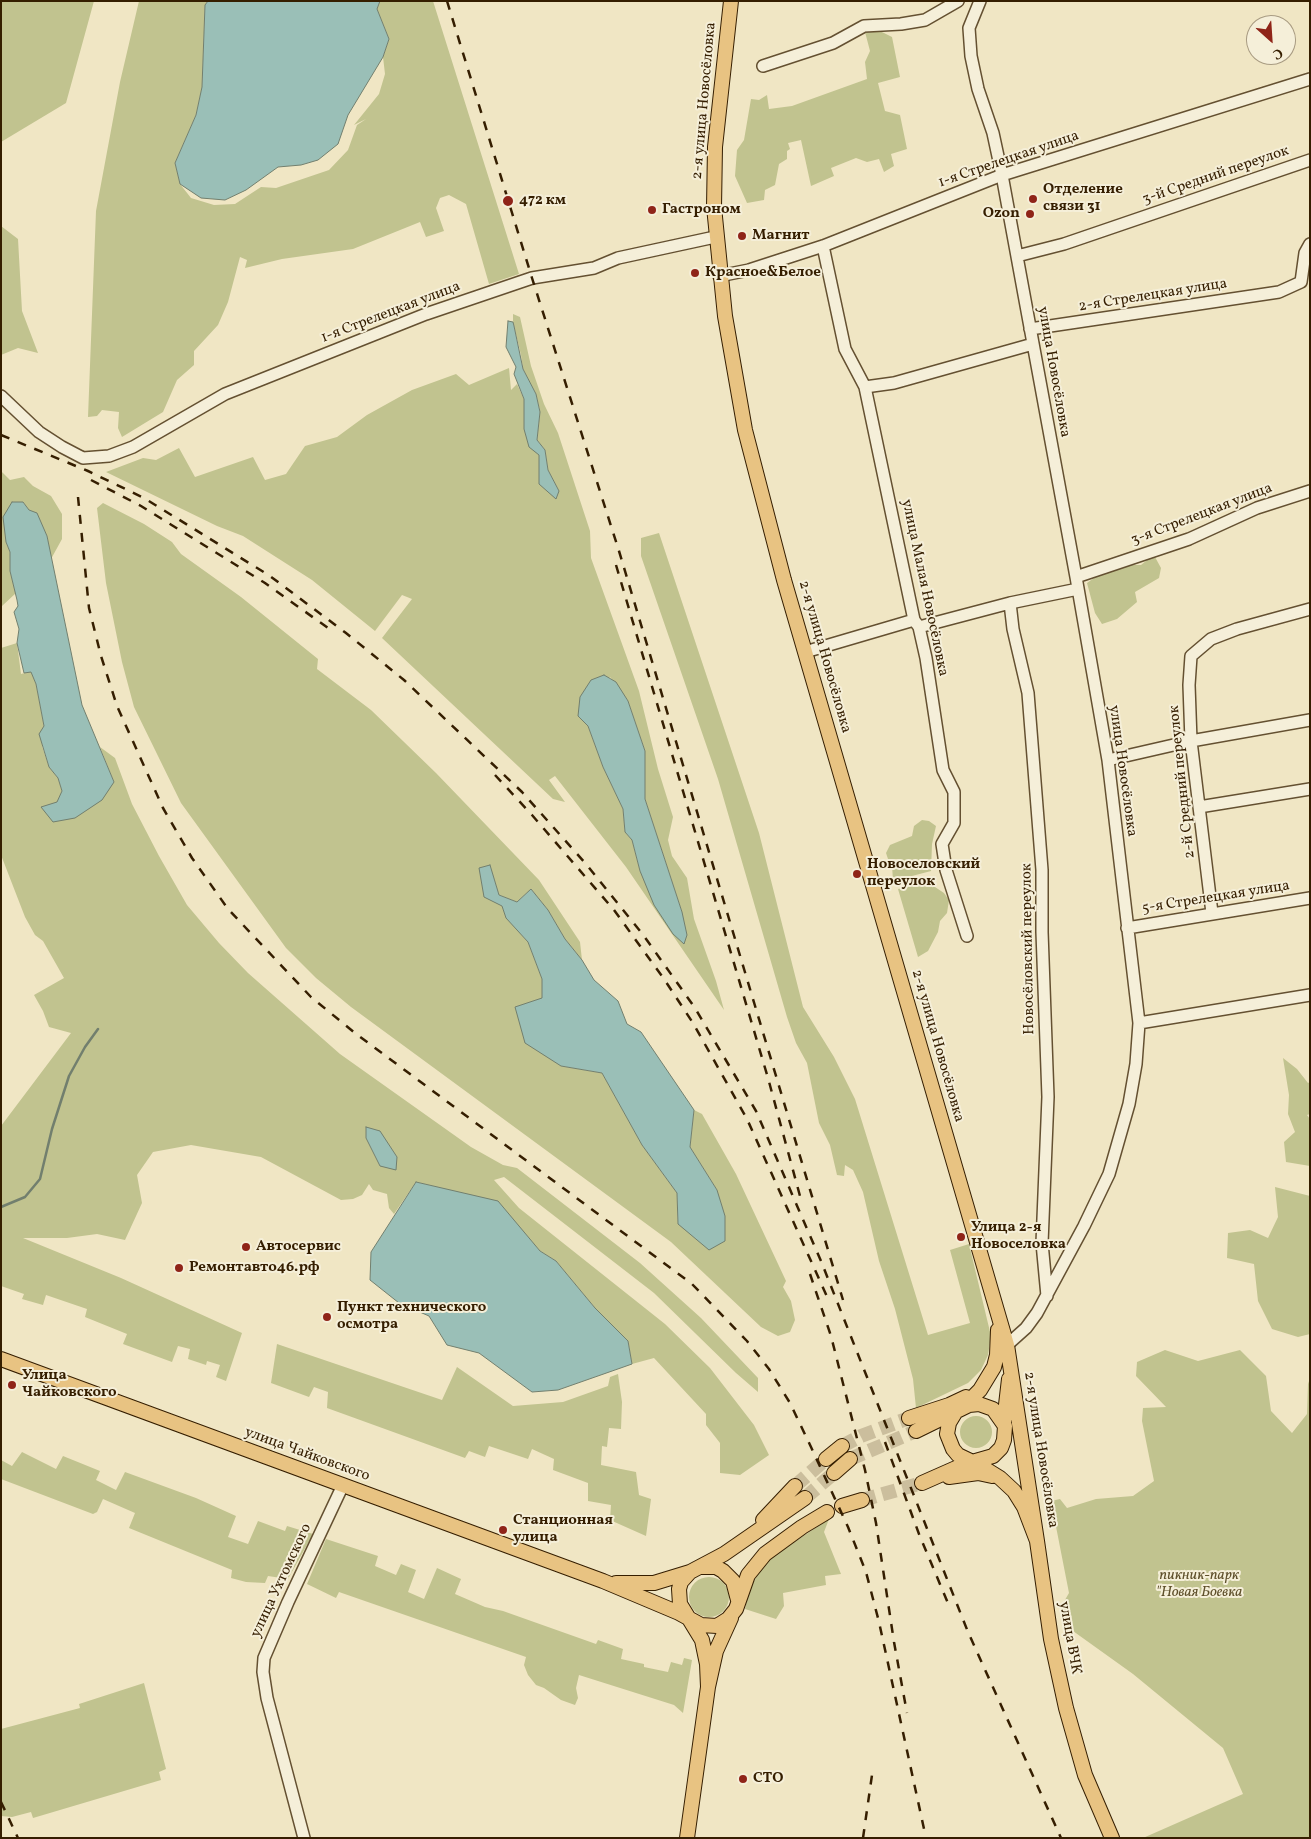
<!DOCTYPE html>
<meta charset="utf-8">
<style>
body{margin:0}
#map{position:relative;width:1311px;height:1839px;overflow:hidden;background:#f0e6c4;font-family:Vollkorn,serif}
canvas{display:block}
.frame{position:absolute;inset:0;border:2px solid #351e00;pointer-events:none}
.north{position:absolute;left:1246px;top:15px;width:50px;height:50px;box-sizing:border-box;background:#f5efd9;border:1px solid #a89b82;border-radius:50%;rotate:154deg;font-size:14px;font-weight:700;line-height:20px;text-align:center;color:#351e00}
.north::after{content:'';display:block;margin:auto;width:18px;height:22px;background:#8f2418;clip-path:polygon(50% 0,100% 100%,50% 72%,0 100%)}
</style>
<div id="map">
<canvas width="1311" height="1839"></canvas>
<div class="frame"></div>
<div class="north">С</div>
</div>
<script>
const ctx = document.querySelector('canvas').getContext('2d');
ctx.lineJoin = 'round';
function fill(path, color) { ctx.fillStyle = color; ctx.fill(path, 'evenodd'); }
const poly = rows => new Path2D(rows.map(r => 'M' + r).join(''));
function strokePath(path, color, width, dash) { ctx.strokeStyle = color; ctx.lineWidth = width; ctx.lineCap = dash ? 'butt' : 'round'; ctx.setLineDash(dash || []); ctx.stroke(path); }
function write(font, color, halo, rows, align = 'center') {
  ctx.font = font + ' Vollkorn,serif'; ctx.lineWidth = 4; ctx.setLineDash([]); ctx.textBaseline = 'middle'; ctx.strokeStyle = halo; ctx.fillStyle = color; for (const [text, x, y, turn = 0] of rows) {
    ctx.save(); ctx.translate(x, y); ctx.rotate((+turn || 0) * Math.PI / 180); ctx.textAlign = isNaN(turn) ? turn : align; if (halo) ctx.strokeText(text, 0, 0); ctx.fillText(text, 0, 0); ctx.restore();
  }
}
fill(poly([
 [1,1,94,1,66,103,1,142],
 [139,1,208,1,205,5,202,87,196,115,175,163,180,184,191,198,214,205,235,204,261,187,276,188,329,170,348,150,357,125,366,119,354,125,379,94,385,74,383,57,389,39,377,9,380,1,433,1,519,274,489,284,466,204,449,195,440,198,436,208,444,231,426,237,420,222,353,249,282,259,245,268,247,260,240,257,228,302,218,325,194,351,194,365,177,380,163,412,122,437,118,428,119,412,102,410,97,416,88,417,96,211,120,82],
 [878,30,892,37,900,77,878,83,885,111,900,115,907,149,891,154,894,166,884,172,879,159,867,162,856,158,831,168,834,176,811,186,801,140,788,143,790,149,787,151,787,159,779,164,775,185,765,190,764,200,747,203,735,176,737,150,744,140,751,99,759,100,767,95,769,109,792,106,867,79,865,62,870,51,865,32],
 [1,226,18,239,22,311,38,353,18,348,1,355],
 [513,314,520,317,531,366,544,404,558,433,590,531,591,558,639,691,658,769,673,817,668,840,672,856,687,878,694,919,716,981,724,1010,626,867,555,776,549,780,565,802,553,799,382,638,412,599,402,595,375,631,312,580,243,536,217,526,106,472,143,458,156,460,179,448,195,477,253,457,265,480,286,474,305,446,337,437,367,415,412,390,456,374,469,385,509,368,511,390,517,384,524,399,524,429,539,455,539,484,559,491,548,470,545,450,537,440,540,411,536,394,523,369,521,355,513,322],
 [610,677,628,701,645,751,645,799,682,912,640,871,632,840,625,832,623,809,603,767,588,726],
 [1,471,10,480,24,477,33,486,51,496,62,514,62,539,51,559,47,536,23,502,6,542,10,552,10,571,16,593,2,606],
 [103,503,144,524,172,542,181,554,241,597,318,659,317,669,371,710,436,773,539,880,580,942,582,960,565,939,548,910,531,889,517,902,499,895,490,866,502,906,507,918,528,942,542,979,542,998,561,1066,602,1073,642,1145,677,1193,678,1224,717,1190,690,1147,694,1110,702,1114,736,1174,786,1281,783,1287,791,1301,795,1320,790,1332,778,1336,761,1327,671,1242,351,1007,316,978,286,948,181,803,134,707,122,662,106,583,97,508],
 [659,533,759,833,803,1007,834,1057,855,1099,928,1335,970,1323,950,1250,969,1244,991,1336,988,1355,981,1370,968,1383,916,1408,913,1379,895,1309,879,1261,863,1192,853,1170,845,1165,844,1176,837,1175,830,1145,819,1123,807,1063,796,1043,787,1017,718,779,641,556,641,538],
 [1151,557,1155,557,1161,568,1159,578,1135,592,1137,602,1117,619,1102,624,1095,613,1087,583,1101,573,1126,565,1141,565],
 [17,643,21,674,31,671,36,684,44,726,42,746,49,767,58,778,62,791,53,821,114,782,100,747,115,758,132,804,159,856,187,905,219,943,248,973,340,1054,471,1147,503,1165,517,1168,640,1263,701,1318,758,1378,758,1392,736,1373,654,1293,504,1177,494,1180,519,1208,665,1324,710,1368,754,1425,769,1455,740,1475,720,1473,720,1443,706,1425,706,1414,654,1358,632,1364,628,1341,595,1308,556,1261,540,1251,527,1236,450,1191,416,1182,394,1214,389,1208,387,1194,373,1190,369,1184,362,1195,353,1199,341,1200,261,1157,191,1145,153,1152,137,1175,142,1203,125,1240,97,1234,67,1238,23,1238,121,1278,242,1333,226,1381,216,1377,220,1365,207,1361,206,1365,188,1359,190,1349,178,1346,172,1362,123,1344,127,1334,85,1317,87,1309,46,1295,43,1305,22,1299,24,1294,1,1286,1,1126,71,1033,49,1027,43,1011,34,995,64,978,43,941,35,935,25,917,1,855,1,648],
 [366,1138,390,1147,397,1157,380,1166],
 [922,820,929,821,936,826,932,844,931,871,893,881,892,865,903,862,899,859,888,859,886,853,890,845,912,836,914,826],
 [915,885,935,887,944,893,949,900,947,913,940,921,938,932,928,951,918,957,898,889],
 [1283,1058,1297,1069,1308,1083,1310,1082,1310,1114,1307,1115,1310,1119,1310,1166,1286,1162,1284,1142,1295,1132,1288,1114,1289,1095],
 [1275,1187,1310,1196,1310,1334,1298,1337,1272,1329,1258,1301,1254,1264,1227,1258,1228,1233,1250,1230,1268,1238,1278,1217],
 [277,1344,442,1400,457,1367,513,1406,563,1402,608,1386,610,1377,618,1374,622,1402,621,1429,609,1428,607,1447,602,1446,601,1465,636,1472,639,1495,651,1499,646,1536,610,1520,611,1505,588,1501,588,1483,553,1470,554,1459,532,1449,528,1459,489,1446,485,1457,469,1451,465,1458,327,1408,328,1392,314,1387,309,1397,271,1383],
 [1165,1350,1198,1361,1240,1350,1266,1376,1271,1411,1292,1433,1307,1414,1308,1384,1310,1378,1310,1838,1143,1838,1243,1794,1223,1748,1133,1674,1066,1626,1062,1605,1069,1593,1051,1501,1060,1499,1067,1508,1096,1499,1133,1496,1154,1481,1142,1421,1143,1408,1166,1407,1136,1376,1137,1362],
 '960 1432a16 16 0 1 1 32 0a16 16 0 1 1-32 0Z',
 [22,1452,56,1469,63,1456,100,1471,96,1480,116,1490,125,1472,196,1498,236,1516,228,1537,248,1544,258,1521,285,1531,287,1526,313,1534,288,1579,268,1576,265,1583,246,1582,231,1578,232,1570,129,1528,135,1513,103,1499,97,1512,93,1514,1,1479,1,1460,12,1466],
 [829,1519,824,1532,841,1574,825,1576,826,1585,783,1593,784,1606,776,1619,745,1609,749,1590,762,1567,770,1558],
 [326,1539,378,1556,375,1566,396,1575,401,1564,416,1570,408,1592,424,1599,437,1568,461,1579,455,1594,485,1607,503,1611,596,1644,598,1640,623,1649,621,1659,644,1664,644,1667,668,1672,671,1662,682,1665,684,1658,692,1660,683,1713,674,1705,579,1675,576,1688,578,1698,575,1705,561,1700,544,1688,536,1685,528,1675,524,1665,526,1657,339,1592,336,1598,307,1584],
 '689 1597a20 20 0 1 1 40 0a20 20 0 1 1-40 0Z',
 [144,1683,166,1769,159,1772,161,1780,33,1818,31,1812,12,1817,1,1816,1,1729,80,1708,79,1704]
]), '#c1c38f');
const water = poly([
 [208,1,380,1,377,9,389,39,383,57,348,115,338,144,318,160,301,165,278,167,246,190,225,200,201,198,180,184,175,163,196,115,202,87,205,5,208,1],
 [508,321,513,322,514,326,523,369,536,394,540,412,537,440,545,450,548,470,559,491,556,499,539,484,539,455,529,447,524,429,524,399,514,374,516,367,506,347,508,321],
 [12,502,23,502,29,510,37,513,47,536,82,705,114,782,102,800,75,818,53,822,41,807,57,802,62,791,58,778,49,767,39,734,44,726,36,684,31,672,24,673,17,643,19,629,14,612,18,606,17,600,10,571,10,552,6,542,3,517,12,502],
 [604,675,616,682,628,701,645,751,645,799,682,912,687,935,684,944,673,934,654,905,640,871,632,840,625,832,623,809,603,767,588,726,578,716,580,697,591,680,604,675],
 [490,865,499,895,517,902,531,889,548,910,565,939,582,960,594,980,618,1001,627,1024,641,1032,694,1110,690,1147,717,1190,725,1216,725,1241,709,1250,678,1224,677,1193,642,1145,602,1073,561,1066,525,1043,515,1007,542,998,542,979,528,942,506,918,502,906,484,897,479,868,490,865],
 [366,1127,380,1131,397,1157,396,1170,380,1166,366,1138,366,1127],
 [416,1182,498,1201,540,1251,556,1261,595,1308,628,1341,632,1364,558,1390,532,1392,479,1353,447,1345,429,1316,399,1303,370,1280,371,1252,416,1182]
]);
fill(water, '#9abfb7');
strokePath(water, '#727f6e', 1);
strokePath(poly([
 [1,1207,25,1197,40,1179,52,1129,69,1076,85,1047,98,1029]
]), '#727f6e', 2.5);
strokePath(poly([
 [842,1446,861,1436,909,1418],
 [850,1459,916,1431],
 [795,1486,826,1459],
 [805,1498,834,1473],
 [862,1500,922,1483]
]), '#cbbe9d', 14, [14, 7]);
const minor = poly([
 [980,1,969,28,971,56,978,89,993,133,1002,175,1076,577,1108,760,1139,1023,1136,1064,1129,1104,1109,1174,1084,1226,1037,1313,1026,1328,1007,1345],
 [763,66,833,43,864,26,901,24,925,20,958,1],
 [823,246,845,349,865,387,914,620,919,627,926,658,943,770,954,792,954,823,942,844,946,870,967,936],
 [1017,256,1064,244,1310,160],
 [719,276,749,270,823,246,1002,175,1310,79],
 [1030,329,1279,292,1301,282,1305,253,1310,244],
 [865,387,894,383,1033,344],
 [1,396,39,432,62,447,83,458,109,456,133,447,225,394,426,314,532,278,594,268,618,258,715,237],
 [1076,577,1189,539,1257,508,1310,491],
 [1010,603,1013,629,1028,693,1042,870,1042,932,1048,1097,1042,1243,1047,1296],
 [919,627,1010,603,1078,589],
 [805,652,914,620],
 [1108,760,1191,741,1310,720],
 [1199,807,1310,789],
 [1212,913,1191,741,1189,685,1191,656,1211,639,1237,629,1310,609],
 [1127,928,1310,898],
 [1139,1023,1310,995],
 [304,1838,267,1698,263,1672,264,1658,288,1602,343,1485]
]);
const major = poly([
 [731,1,715,147,714,207,725,316,745,430,784,580,1007,1345,1037,1541],
 [1,1359,603,1581,679,1613,701,1625,717,1626,728,1619,736,1609,748,1575,765,1554,802,1527,827,1512],
 [963,1407,980,1390,994,1367,997,1355,998,1330],
 [955,1413,949,1423,947,1434,953,1449,958,1455,979,1465,1000,1478,1014,1491,1024,1507,1037,1541,1051,1639,1066,1708,1085,1775,1112,1838],
 [909,1418,949,1405,966,1397],
 [1004,1422,1009,1379],
 [916,1431,969,1405,979,1404,993,1409,1005,1426,1004,1440,1001,1448,993,1456,965,1464,922,1483],
 [826,1459,842,1446],
 [834,1473,850,1459],
 [949,1477,978,1473,992,1476],
 [842,1506,862,1500],
 [763,1520,795,1486],
 [702,1567,716,1567,723,1571,733,1581,738,1600],
 [616,1583,654,1583,690,1572],
 [708,1687,707,1664,702,1640,680,1604,679,1589,681,1582,690,1572,724,1554,805,1498],
 [687,1838,708,1687,716,1651,731,1618]
]);
strokePath(minor, '#645031', 14);
strokePath(major, '#351e00', 16);
strokePath(minor, '#f5efd9', 11);
strokePath(major, '#e8c382', 14);
strokePath(poly([
 [447,1,532,278,619,551,843,1300],
 [1,435,88,471,144,498,270,576,346,633,404,680,522,792,586,864,644,936,695,1008,756,1111,821,1261,968,1632,1061,1838],
 [91,480,141,506,265,583,328,628],
 [78,497,89,608,101,656,117,706,163,808,192,858,228,909,311,997,355,1033,692,1284,747,1341,769,1369,790,1403,811,1447,848,1527,866,1572,879,1622,926,1838],
 [616,565,768,1078,800,1196],
 [495,775,532,815,614,910,664,979,693,1023,747,1119,829,1301],
 [810,1274,831,1336,865,1470,876,1523,894,1642,907,1713],
 [885,1442,919,1534,950,1608],
 [1,1802,18,1838],
 [863,1838,873,1768]
]), '#351e00', 2.5, [9, 9]);
for (const [x, y, r, color] of [
 [1033,199,5,"#8f2418"],
 [508,201,6,"#8f2418"],
 [652,210,5,"#8f2418"],
 [1030,214,5,"#8f2418"],
 [742,236,5,"#8f2418"],
 [695,273,5,"#8f2418"],
 [857,874,5,"#8f2418"],
 [961,1237,5,"#8f2418"],
 [246,1247,5,"#8f2418"],
 [179,1268,5,"#8f2418"],
 [327,1317,5,"#8f2418"],
 [12,1385,5,"#8f2418"],
 [503,1530,5,"#8f2418"],
 [743,1779,5,"#8f2418"]
]) { const dot = new Path2D(); dot.arc(x, y, r, 0, 2 * Math.PI); ctx.fillStyle = color; ctx.fill(dot); strokePath(dot, '#f5efd9', 2); }
write('15px', '#351e00', '#f5efd9', [
 ["2-я улица Новосёловка",705,101,-85],
 ["1-я Стрелецкая улица",1009,160,-19],
 ["3-й Средний переулок",1216,176,-19],
 ["2-я Стрелецкая улица",1153,296,-9],
 ["1-я Стрелецкая улица",391,313,-21],
 ["улица Новосёловка",1053,372,80],
 ["3-я Стрелецкая улица",1202,515,-21],
 ["улица Малая Новосёловка",924,588,78],
 ["2-я улица Новосёловка",824,657,74],
 ["улица Новосёловка",1122,771,82],
 ["2-й Средний переулок",1183,782,-96],
 ["5-я Стрелецкая улица",1216,898,-9],
 ["Новосёловский переулок",1029,949,-91],
 ["2-я улица Новосёловка",937,1046,74],
 ["2-я улица Новосёловка",1040,1450,81],
 ["улица Чайковского",307,1455,20],
 ["улица Ухтомского",282,1581,-65],
 ["улица ВЧК",1069,1638,80]
]);
write('bold 15px', '#351e00', '#f5efd9', [
 ["Отделение",1043,190],
 ["связи 31",1043,207],
 ["472 км",519,201],
 ["Гастроном",662,210],
 ["Ozon",1020,214,"right"],
 ["Магнит",752,236],
 ["Красное&Белое",705,273],
 ["Новоселовский",867,865],
 ["переулок",867,882],
 ["Улица 2-я",971,1228],
 ["Новоселовка",971,1245],
 ["Автосервис",256,1247],
 ["Ремонтавто46.рф",189,1268],
 ["Пункт технического",337,1308],
 ["осмотра",337,1325],
 ["Улица",22,1376],
 ["Чайковского",22,1393],
 ["Станционная",513,1521],
 ["улица",513,1538],
 ["СТО",753,1779]
], 'left');
write('italic 15px', '#5f502b', '#f5efd9', [
 ["пикник-парк",1199,1576],
 ["\"Новая Боевка",1199,1593]
]);
</script>
